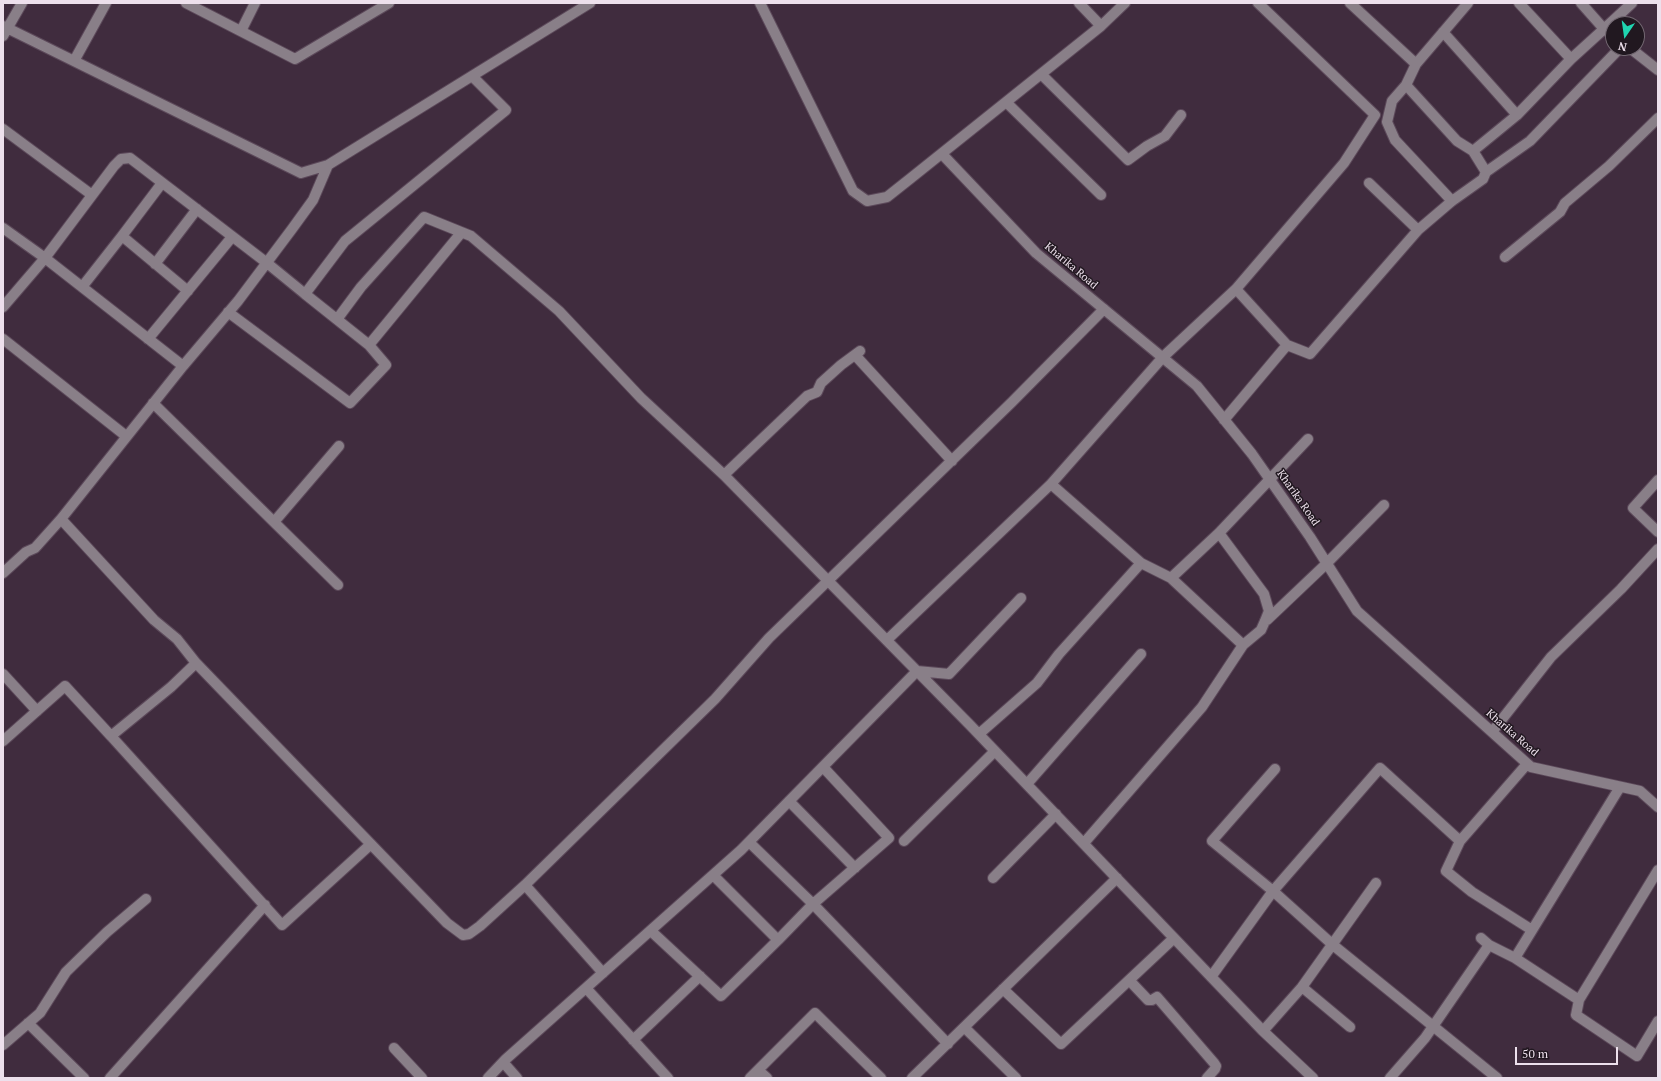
<!DOCTYPE html>
<style>
body{margin:0}
#map{position:relative;width:1661px;height:1081px;overflow:hidden;background:#402c3e;font-family:"PT Serif",serif}
canvas{display:block}
.frame{position:absolute;inset:0;border:4px solid #ede0ec;pointer-events:none}
.north{position:absolute;left:1605px;top:16px;width:40px;height:40px;box-sizing:border-box;background:#211820;border:1px solid #736872;border-radius:50%;rotate:193deg;font-size:11px;font-weight:700;line-height:16px;text-align:center;color:#ede0ec}
.north::after{content:'';display:block;margin:auto;width:14px;height:18px;background:#1fd5b0;clip-path:polygon(50% 0,100% 100%,50% 72%,0 100%)}
.scale{position:absolute;left:1515px;top:1047px;width:103px;height:18px;box-sizing:border-box;border:2px solid #ede0ec;border-top:0;padding-left:5px;font-size:12px;line-height:14px;white-space:nowrap;color:#ede0ec;-webkit-text-stroke:3px #211820;paint-order:stroke}
</style>
<div id="map">
<canvas width="1661" height="1081"></canvas>
<div class="frame"></div>
<div class="north">N</div>
<div class="scale">50 m</div>
</div>
<script>
const ctx = document.querySelector('canvas').getContext('2d');
ctx.lineJoin = 'round';
const poly = rows => new Path2D(rows.map(r => 'M' + r).join(''));
function strokePath(path, color, width, dash) { ctx.strokeStyle = color; ctx.lineWidth = width; ctx.lineCap = dash ? 'butt' : 'round'; ctx.setLineDash(dash || []); ctx.stroke(path); }
function write(font, color, halo, rows, align = 'center') {
  ctx.font = font + ' "PT Serif",serif'; ctx.lineWidth = 3; ctx.setLineDash([]); ctx.textBaseline = 'middle'; ctx.strokeStyle = halo; ctx.fillStyle = color; for (const [text, x, y, turn = 0] of rows) {
    ctx.save(); ctx.translate(x, y); ctx.rotate((+turn || 0) * Math.PI / 180); ctx.textAlign = isNaN(turn) ? turn : align; if (halo) ctx.strokeText(text, 0, 0); ctx.fillText(text, 0, 0); ctx.restore();
  }
}
const minor = poly([
 [186,3,295,59,389,3],
 [760,3,853,191,867,201,887,197,911,178,1101,26,1125,3],
 [1079,3,1101,26],
 [1350,3,1416,64,1468,3],
 [1519,3,1571,59],
 [1581,3,1604,29,1632,3],
 [3,26,301,173,328,165,590,3],
 [241,31,255,3],
 [1443,32,1517,115],
 [3,36,22,3],
 [1630,48,1658,70],
 [74,61,106,3],
 [1416,64,1406,85,1392,101,1387,122,1395,140,1452,201],
 [1041,74,1128,160,1147,146,1165,136,1181,115],
 [1406,85,1457,141,1473,151,1486,172],
 [1006,102,1101,195],
 [3,129,92,195],
 [1473,151,1517,115,1571,59,1604,29,1613,35],
 [942,154,1036,253,1197,386,1252,454,1310,537,1357,611,1531,767,1640,791,1658,807],
 [1369,183,1418,230,1452,201,1483,179,1486,172,1530,141,1620,48],
 [3,228,45,258,3,307],
 [461,233,369,345,305,294,345,241,506,110,472,76],
 [122,236,162,183],
 [1505,257,1560,212,1565,203,1609,166,1658,118],
 [155,264,197,209],
 [82,287,122,236,188,291],
 [228,312,350,403,386,365,369,345],
 [338,318,361,287,424,217,471,236,559,311,641,398,724,475,970,725,1263,1031,1313,1078],
 [3,339,126,436],
 [148,339,232,237],
 [1287,345,1310,354,1418,230],
 [855,355,952,461],
 [183,366,45,258,114,166,121,159,130,158,267,263,305,294],
 [153,403,338,585],
 [1224,420,1287,345,1236,289],
 [724,475,807,396,817,392,821,383,841,365,860,351],
 [1658,480,1633,508,1658,532],
 [61,519,183,366,238,301,292,229,313,200,328,165],
 [274,522,339,446],
 [3,573,26,552,35,548,61,519,154,620,177,639,196,663,447,923,463,935,469,934,480,926,525,885,715,699,769,638,1012,402,1104,309],
 [1171,578,1219,533,1308,439],
 [1267,620,1327,563,1384,505],
 [887,640,1051,484],
 [1243,645,1171,578,1141,563,1051,484,1163,357,1236,289,1344,163,1375,115,1258,3],
 [196,663,171,687,111,736,282,925,371,844],
 [3,674,37,711],
 [1492,732,1551,657,1621,589,1658,549],
 [979,734,1037,683,1059,654,1141,563],
 [3,741,65,686,111,736],
 [1527,764,1460,841,1446,871,1472,892,1532,930],
 [1275,769,1212,841,1273,891,1333,945,1497,1078],
 [1027,784,1141,654],
 [789,801,855,868],
 [904,841,995,751],
 [749,842,813,904,948,1044],
 [1084,843,1202,707,1243,645,1261,630,1265,621,1269,611,1264,594,1219,533],
 [713,875,778,940,813,904,889,838,823,767],
 [993,878,1056,814],
 [525,885,603,973],
 [651,931,721,996,778,940],
 [1481,938,1489,945,1515,958,1579,1000,1576,1015,1637,1056,1658,1021],
 [1515,958,1620,787],
 [1211,977,1273,891,1380,768,1460,841],
 [1129,980,1148,1000,1152,1000,1157,997,1214,1063,1216,1066,1215,1069,1207,1078],
 [1302,987,1350,1027],
 [586,988,668,1078],
 [1003,989,1061,1044,1174,938],
 [1579,1000,1658,870],
 [28,1023,84,1078],
 [965,1028,1016,1078],
 [1263,1031,1302,987,1376,883],
 [633,1040,700,976],
 [3,1045,40,1013,66,972,107,932,146,899],
 [394,1048,422,1078],
 [503,1062,517,1078],
 [758,1070,767,1078],
 [110,1078,265,905],
 [488,1078,506,1059,741,850,917,671,949,674,1021,598],
 [750,1078,815,1013,881,1078],
 [912,1078,1117,878],
 [1390,1078,1425,1038,1489,945]
]);
strokePath(minor, '#5c495a', 12);
strokePath(minor, '#897f88', 10);
write('11px', '#ede0ec', '#211820', [
 ["Kharika Road",1071,266,40],
 ["Kharika Road",1298,498,55],
 ["Kharika Road",1512,733,41]
]);
</script>
